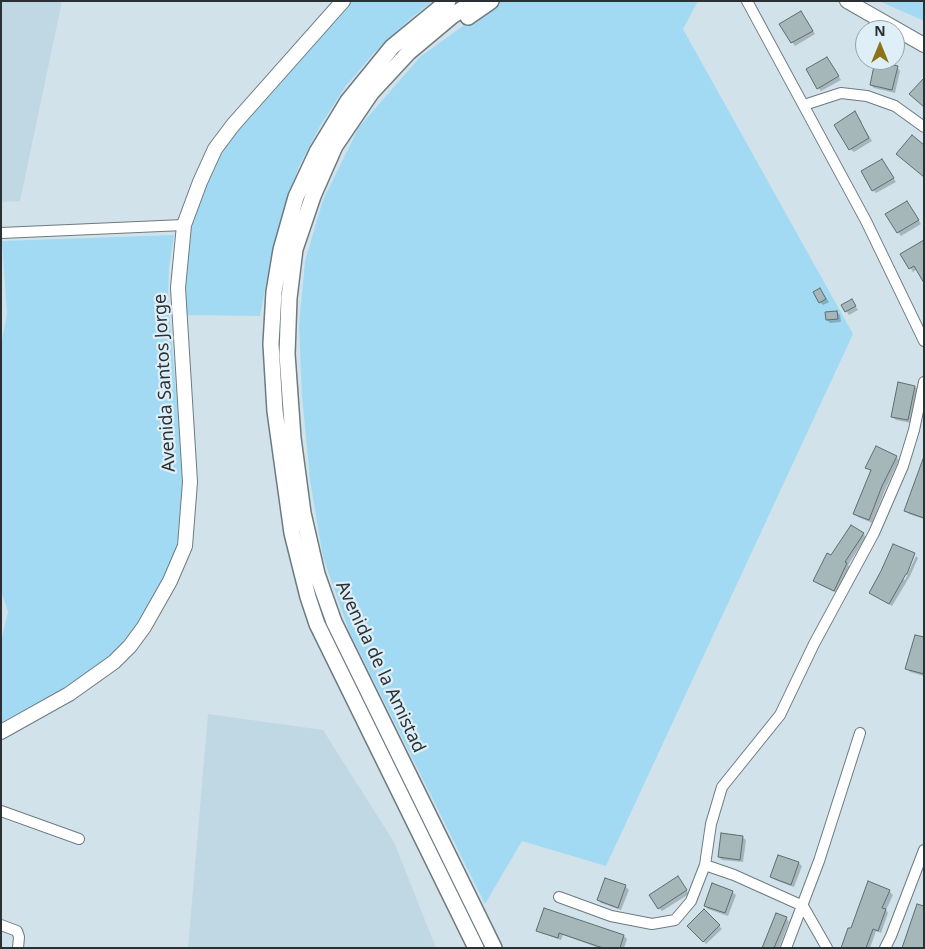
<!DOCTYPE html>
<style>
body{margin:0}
#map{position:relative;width:925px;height:949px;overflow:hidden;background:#d2e2ea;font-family:"Noto Sans",sans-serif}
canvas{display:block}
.frame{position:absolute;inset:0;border:2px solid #2a3033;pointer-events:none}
.north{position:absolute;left:855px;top:20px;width:50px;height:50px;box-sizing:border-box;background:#dfeff7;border:1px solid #97a3a9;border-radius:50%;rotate:0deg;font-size:14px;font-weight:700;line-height:20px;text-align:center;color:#2a3033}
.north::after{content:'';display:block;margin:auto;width:18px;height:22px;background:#8d7317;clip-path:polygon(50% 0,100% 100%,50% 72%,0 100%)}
</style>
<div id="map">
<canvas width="925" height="949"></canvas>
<div class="frame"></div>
<div class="north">N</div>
</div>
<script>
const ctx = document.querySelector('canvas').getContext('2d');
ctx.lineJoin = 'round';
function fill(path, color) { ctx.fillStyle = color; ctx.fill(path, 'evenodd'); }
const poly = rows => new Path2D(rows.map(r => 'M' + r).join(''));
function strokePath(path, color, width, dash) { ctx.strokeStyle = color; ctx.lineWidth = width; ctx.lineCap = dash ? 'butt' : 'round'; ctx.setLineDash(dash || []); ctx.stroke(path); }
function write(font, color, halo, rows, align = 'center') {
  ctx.font = font + ' "Noto Sans",sans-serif'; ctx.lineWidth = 4.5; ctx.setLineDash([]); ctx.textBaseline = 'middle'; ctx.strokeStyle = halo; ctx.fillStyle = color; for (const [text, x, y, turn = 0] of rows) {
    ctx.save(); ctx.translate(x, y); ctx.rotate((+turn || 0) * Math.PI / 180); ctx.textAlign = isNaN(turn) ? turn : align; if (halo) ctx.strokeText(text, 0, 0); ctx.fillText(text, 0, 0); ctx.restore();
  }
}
fill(poly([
 [1,1,62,1,20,201,1,202],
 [208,714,323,730,394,842,436,948,188,948]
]), '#bfd8e3');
fill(poly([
 [350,1,433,1,411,18,373,54,345,87,320,126,299,166,284,207,272,252,260,316,185,315,186,252,198,199,217,159,233,132],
 [497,1,698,1,683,29,853,334,606,866,522,841,485,904,349,631,323,557,310,480,302,396,299,326,305,261,323,200,359,127,420,57],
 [879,1,924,1,924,21],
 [174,235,169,267,168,299,184,484,177,547,166,579,135,634,83,679,1,726,1,642,8,612,1,591,1,345,7,314,2,241]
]), '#a2daf3');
fill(poly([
 [801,13,815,34,795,46,792,42],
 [827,58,841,80,821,91,818,88],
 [897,67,900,71,895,93,874,88,871,85],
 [855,113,862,122,861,123,872,141,854,152,850,149],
 [882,160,896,182,876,193,873,190],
 [910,206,921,224,901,236,898,232],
 [924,242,917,269,913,272,902,254],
 [820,289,829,302,823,305,820,302],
 [852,301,858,310,849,315,843,306],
 [837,312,840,315,841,322,830,323,827,320],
 [915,387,918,390,911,423,896,420,892,417],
 [896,457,899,460,885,490,872,523,858,517,855,514,872,472,867,468],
 [924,459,924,519,909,514,906,511],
 [863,534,866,537,848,565,850,567,837,593,818,584,815,580,831,557],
 [914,554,903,579,905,580,916,556,918,558,910,576,892,606,870,593],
 [924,638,924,676,910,672,907,669],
 [742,837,746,840,743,862,722,860,719,857],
 [779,856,799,863,802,866,794,887,775,880,772,877],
 [678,878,689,894,662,911,659,908],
 [869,882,889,891,893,895,886,910,888,913,881,933,876,931,870,948,842,948,852,930],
 [625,886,629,890,621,910,601,903,598,900],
 [732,892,736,895,728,916,708,909,705,906],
 [704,911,722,929,706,944,688,926],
 [786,918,789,922,779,948,763,948],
 [538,930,624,936,627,939,624,948,599,948,563,935,561,940,541,933]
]), '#0003');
const building = poly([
 [801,11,813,31,791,43,779,24,801,11],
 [827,57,839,76,817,89,806,69,827,57],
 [875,61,898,66,892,90,870,85,875,61],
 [924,78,924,107,909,94,924,78],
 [855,111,869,138,849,150,834,125,855,111],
 [912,135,924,145,924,177,896,154,912,135],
 [882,159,894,178,872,191,861,171,882,159],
 [907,201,919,220,897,233,885,214,907,201],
 [924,240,924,283,914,266,909,269,900,254,924,240],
 [820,288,826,299,819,303,813,292,820,288],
 [852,299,856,306,845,312,841,305,852,299],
 [837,311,838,319,826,320,825,312,837,311],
 [898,382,915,386,908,420,891,417,898,382],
 [876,446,897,456,882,486,869,520,853,514,871,470,865,468,876,446],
 [923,459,924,459,924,518,904,511,923,459],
 [851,525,864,533,845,562,847,563,834,591,813,581,827,553,831,555,851,525],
 [893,544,915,553,907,574,906,574,889,604,869,593,881,571,893,544],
 [915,635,924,637,924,674,905,669,915,635],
 [721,833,743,836,740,860,718,857,721,833],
 [778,855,799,862,791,885,770,877,778,855],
 [678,876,687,890,658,909,649,895,678,876],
 [605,878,626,885,618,908,597,900,605,878],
 [868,881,890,890,882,908,886,909,878,931,873,929,866,948,841,948,848,928,851,928,868,881],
 [712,883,733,891,725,913,704,906,712,883],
 [917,904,924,906,924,948,902,948,917,904],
 [544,908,624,935,620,948,603,948,559,933,558,938,536,931,544,908],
 [704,909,720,925,703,942,687,926,704,909],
 [776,913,787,917,774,948,762,948,776,913]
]);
fill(building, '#a5b7b8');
strokePath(building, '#5d6e6f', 1);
const street = poly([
 [747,1,866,221,924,341],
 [804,105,841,93,867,96,895,106,924,127],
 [1,233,184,225],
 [1,811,79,839],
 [705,865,734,875,803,906,827,948],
 [559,897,611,916,652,924,675,920,691,901,705,865,711,824,722,787,780,715,814,644,874,533,903,466,914,430,924,382],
 [1,925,17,931,19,937,18,948],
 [786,948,819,861,860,733],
 [885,948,891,936,924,850]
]);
const secondary = poly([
 [847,1,924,45],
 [1,732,69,694,114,662,130,646,144,627,170,581,185,546,190,482,178,288,184,225,200,182,215,149,233,125,343,1]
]);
const primary = poly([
 [448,1,392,47,348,101,317,152,296,197,281,250,274,292,271,344,275,411,292,533,308,597,317,624,476,948],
 [474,1,452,16,409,52,371,93,335,146,313,196,295,249,289,298,287,354,293,438,303,513,317,574,334,622,494,948],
 [468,17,491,1]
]);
strokePath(street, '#6c7b81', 12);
strokePath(secondary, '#6c7b81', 16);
strokePath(primary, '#6c7b81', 18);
strokePath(street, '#fff', 10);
strokePath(secondary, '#fff', 14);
strokePath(primary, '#fff', 15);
write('18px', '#2a3033', '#dfeff7', [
 ["Avenida Santos Jorge",165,383,-93],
 ["Avenida de la Amistad",380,667,65]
]);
</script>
